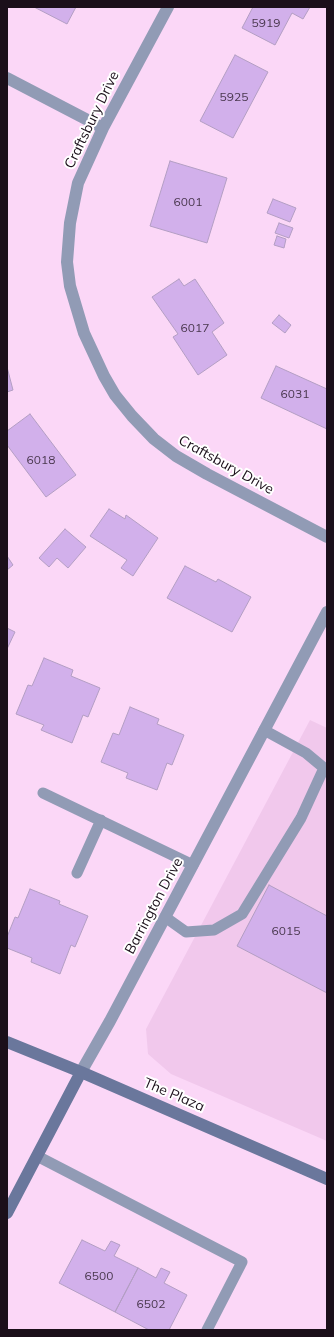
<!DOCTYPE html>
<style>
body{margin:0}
#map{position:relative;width:334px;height:1337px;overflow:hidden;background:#fbd7f7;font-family:Mulish,sans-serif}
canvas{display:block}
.frame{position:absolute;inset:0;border:8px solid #1b0f1a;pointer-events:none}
</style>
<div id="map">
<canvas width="334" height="1337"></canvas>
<div class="frame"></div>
</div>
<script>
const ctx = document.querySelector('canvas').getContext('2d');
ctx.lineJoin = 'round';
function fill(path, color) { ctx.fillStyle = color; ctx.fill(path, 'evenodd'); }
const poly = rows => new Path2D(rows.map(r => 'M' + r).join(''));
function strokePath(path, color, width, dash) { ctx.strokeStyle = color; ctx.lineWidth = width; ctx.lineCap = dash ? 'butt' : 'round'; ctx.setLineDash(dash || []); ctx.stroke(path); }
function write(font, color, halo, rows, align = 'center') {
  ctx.font = font + ' Mulish,sans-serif'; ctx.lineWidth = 4; ctx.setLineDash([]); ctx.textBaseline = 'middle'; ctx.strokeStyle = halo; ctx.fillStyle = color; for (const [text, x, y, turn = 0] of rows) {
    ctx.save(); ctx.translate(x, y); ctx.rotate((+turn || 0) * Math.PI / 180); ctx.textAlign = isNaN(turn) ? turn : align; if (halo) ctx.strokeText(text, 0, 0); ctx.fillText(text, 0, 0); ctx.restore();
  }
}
fill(poly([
 [310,720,327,728,327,1141,171,1074,148,1054,146,1029]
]), '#f1c8ec');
const building = poly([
 [34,7,76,7,67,24,34,7],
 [253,7,310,7,303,19,292,13,275,45,242,28,253,7],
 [235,55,268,72,233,138,200,121,235,55],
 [170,161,227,178,207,243,150,226,170,161],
 [273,199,296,208,290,222,267,213,273,199],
 [279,223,293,228,289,238,275,233,279,223],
 [277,236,286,239,284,248,274,245,277,236],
 [179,279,184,286,195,279,224,323,212,332,227,355,198,375,173,337,178,334,152,297,179,279],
 [279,315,291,325,285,333,272,323,279,315],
 [276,366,327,389,327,429,261,398,276,366],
 [7,367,13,390,7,392,7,367],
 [30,414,76,475,46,497,7,445,7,431,30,414],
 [109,509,125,519,126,515,158,538,133,576,121,568,127,560,90,536,109,509],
 [65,529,86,547,68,568,57,558,49,567,39,558,65,529],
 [7,556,13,565,7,570,7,556],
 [185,566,216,582,218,579,251,597,232,632,167,598,185,566],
 [7,628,15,632,7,649,7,628],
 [44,658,73,670,71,676,100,688,88,717,83,715,72,743,41,730,44,725,16,714,28,685,32,686,44,658],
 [130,707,159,719,157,724,184,735,172,765,167,763,157,790,126,778,128,773,101,762,113,733,119,735,130,707],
 [269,885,327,916,327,993,237,946,269,885],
 [30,889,60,901,59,904,88,916,75,947,71,945,60,974,31,962,32,958,7,948,7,937,15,917,18,918,30,889],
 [82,1240,105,1251,111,1241,120,1245,114,1256,138,1268,115,1312,59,1283,82,1240],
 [138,1268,156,1278,161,1268,170,1272,164,1283,187,1295,169,1330,149,1330,115,1312,138,1268]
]);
fill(building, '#d2b0eb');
strokePath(building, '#b39ec3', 1);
strokePath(poly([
 [43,793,193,865],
 [77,873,101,820],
 [165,917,186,932,214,930,242,914,301,818,324,768,306,753,264,730],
 [37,1156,242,1262,207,1330]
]), '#919bb5', 11);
strokePath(poly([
 [168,7,103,128,78,183,70,223,67,262,70,286,84,333,104,376,115,395,132,416,154,439,176,456,207,474,327,537],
 [7,78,103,128],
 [81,1072,110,1021,327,612]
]), '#919bb5', 12);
strokePath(poly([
 [7,1042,81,1072,327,1179],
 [7,1213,81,1072]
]), '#6a779c', 12);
write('12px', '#49374e', null, [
 ["5919",266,23],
 ["5925",234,97],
 ["6001",188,202],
 ["6017",195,328],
 ["6031",295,394],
 ["6018",41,460],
 ["6015",286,931],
 ["6500",99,1276],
 ["6502",151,1304]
]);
write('14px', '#1b0f1a', '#fff', [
 ["Craftsbury Drive",92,120,-64],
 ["Craftsbury Drive",226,465,29],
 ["Barrington Drive",154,906,-62],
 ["The Plaza",174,1095,23]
]);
</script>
